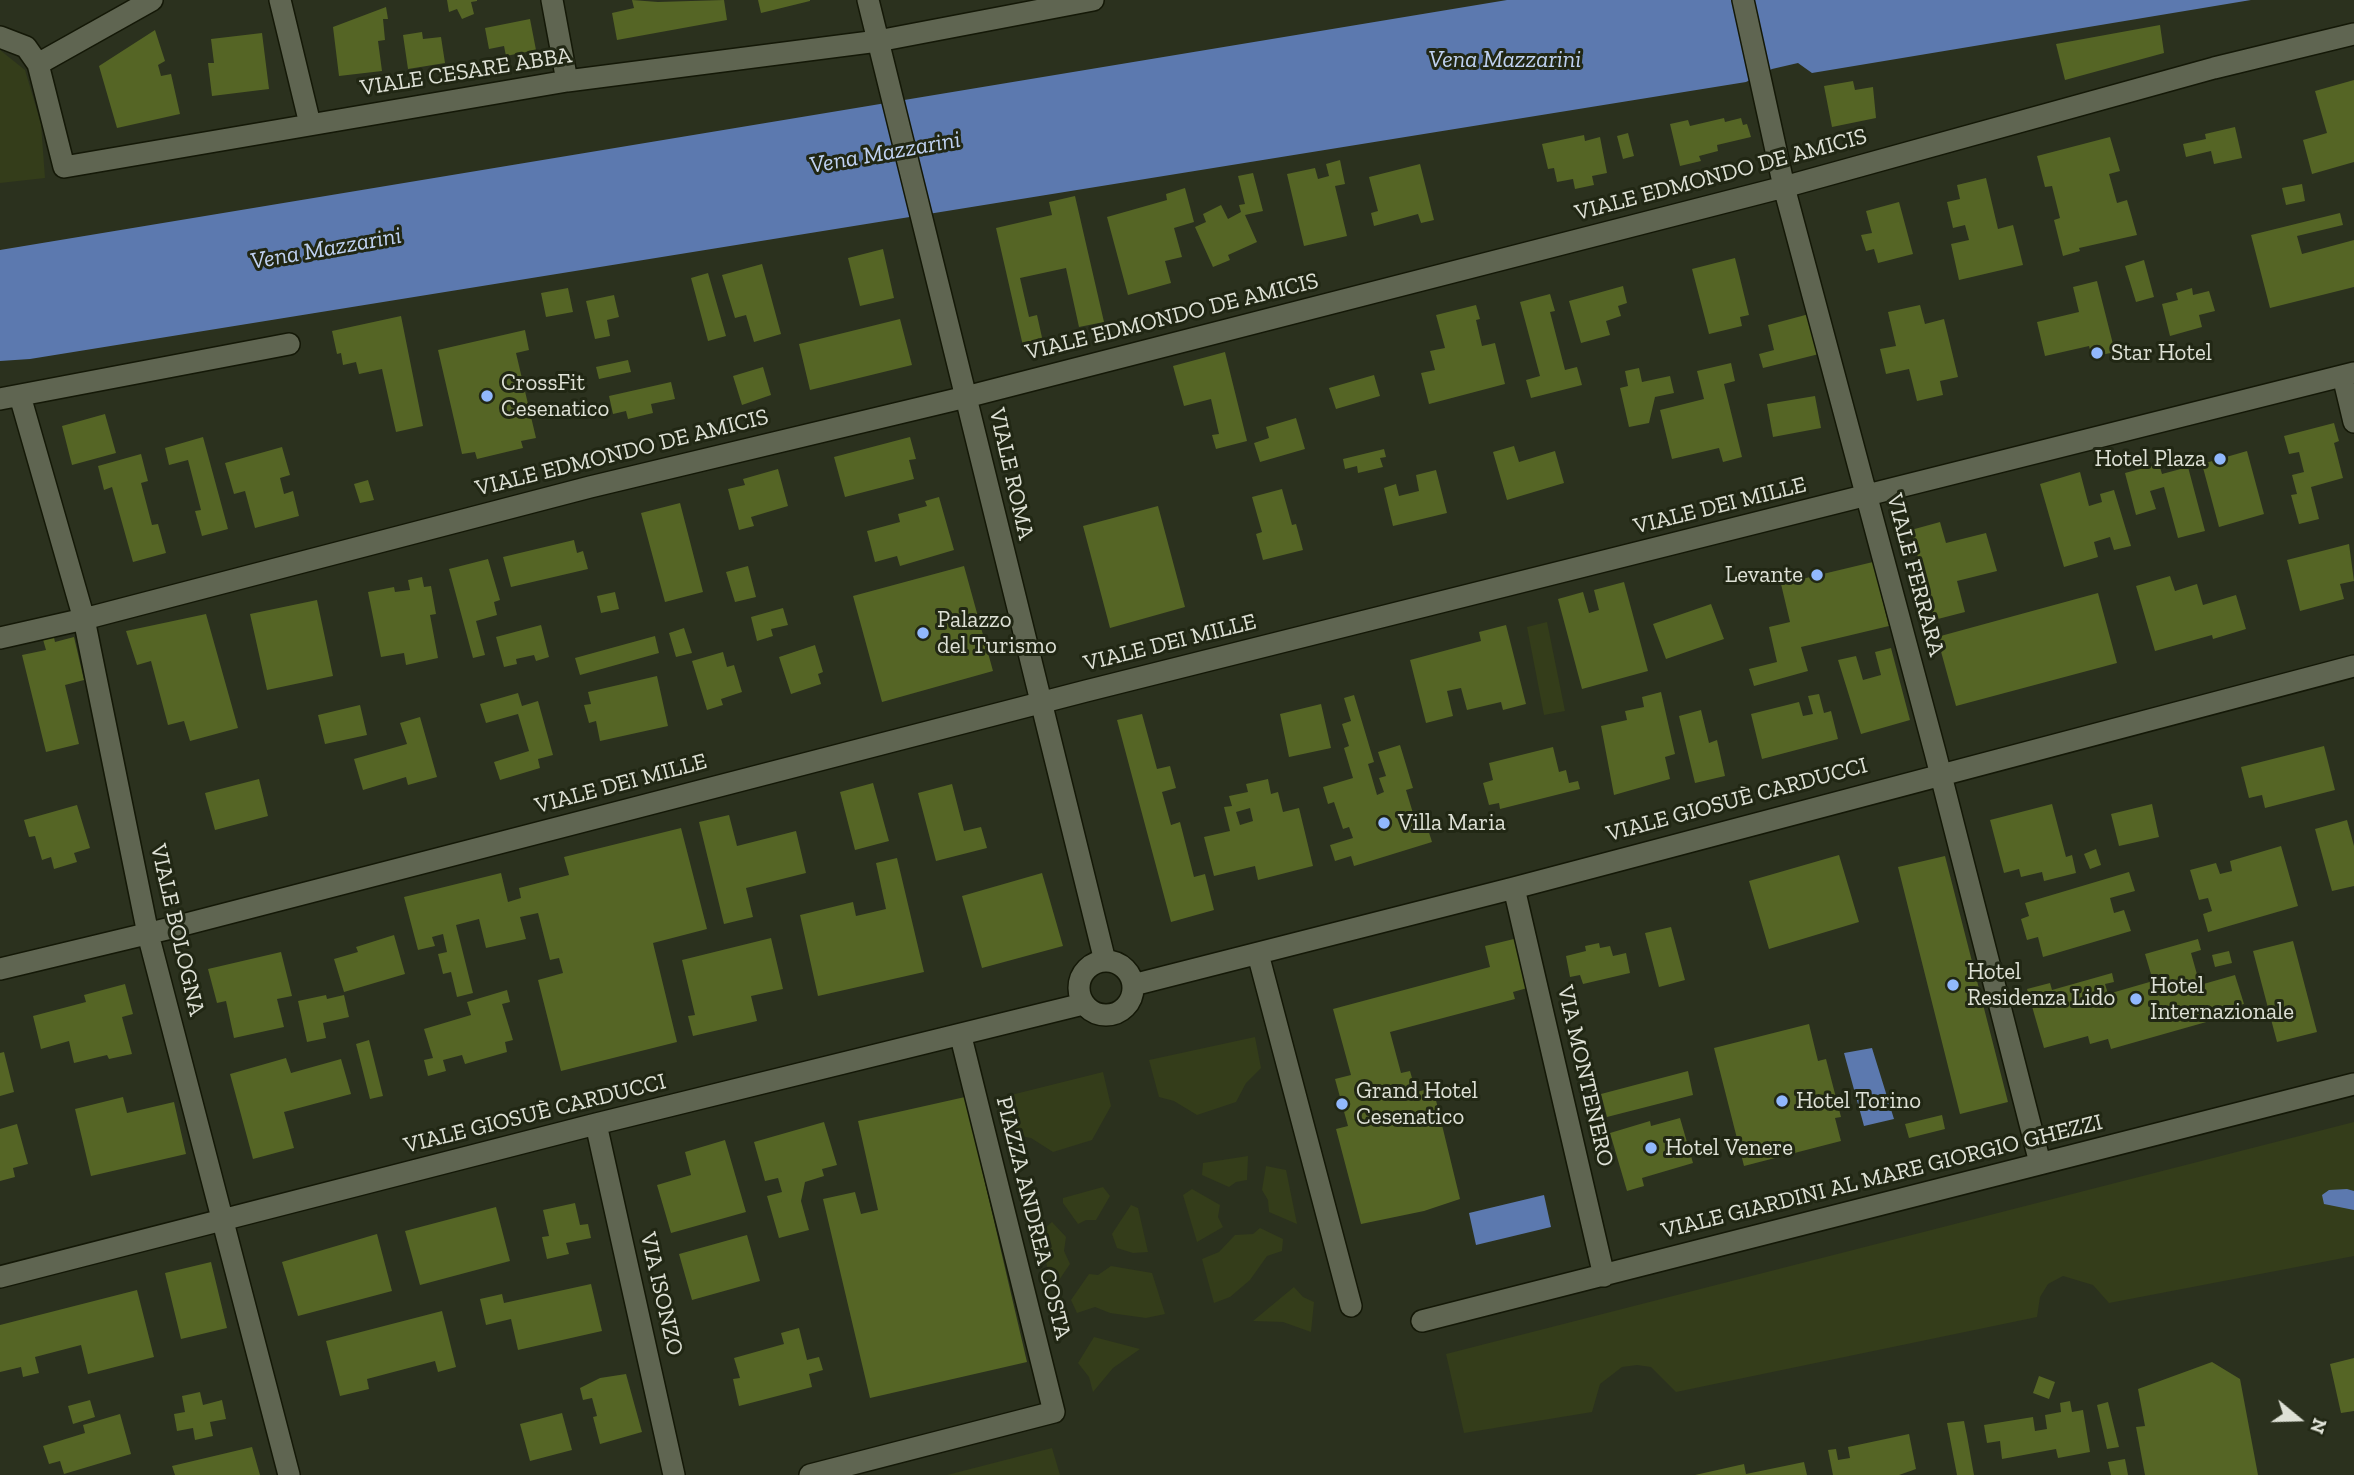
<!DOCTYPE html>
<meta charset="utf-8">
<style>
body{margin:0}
#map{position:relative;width:2354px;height:1475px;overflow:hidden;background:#2b311e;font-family:"Zilla Slab",serif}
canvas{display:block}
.north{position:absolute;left:2263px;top:1384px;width:70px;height:70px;-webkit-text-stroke:5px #212714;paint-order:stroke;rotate:109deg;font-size:19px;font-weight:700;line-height:28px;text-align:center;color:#dee1d6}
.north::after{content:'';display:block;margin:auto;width:24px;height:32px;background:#dee1d6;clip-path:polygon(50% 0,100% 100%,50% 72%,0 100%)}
</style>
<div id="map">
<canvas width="2354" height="1475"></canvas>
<div class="north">N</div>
</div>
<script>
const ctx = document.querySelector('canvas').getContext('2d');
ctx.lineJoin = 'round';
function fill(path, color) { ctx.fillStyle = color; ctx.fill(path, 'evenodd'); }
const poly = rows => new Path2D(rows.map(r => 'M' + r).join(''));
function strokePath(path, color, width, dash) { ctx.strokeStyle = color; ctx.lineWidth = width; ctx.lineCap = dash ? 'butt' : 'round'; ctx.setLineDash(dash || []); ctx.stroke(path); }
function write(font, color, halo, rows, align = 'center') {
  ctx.font = font + ' "Zilla Slab",serif'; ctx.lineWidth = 6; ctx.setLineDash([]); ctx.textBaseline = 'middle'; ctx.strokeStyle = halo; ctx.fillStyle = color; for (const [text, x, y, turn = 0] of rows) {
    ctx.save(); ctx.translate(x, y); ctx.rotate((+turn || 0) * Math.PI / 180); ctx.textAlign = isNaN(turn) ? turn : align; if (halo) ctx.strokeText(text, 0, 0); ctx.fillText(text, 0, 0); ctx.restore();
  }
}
fill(poly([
 [0,50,25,70,41,124,45,178,0,183],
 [1547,622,1565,711,1544,715,1527,627],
 [1255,1037,1261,1068,1246,1083,1236,1102,1197,1115,1174,1101,1159,1097,1149,1060],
 [1103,1072,1111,1106,1092,1140,1053,1152,1031,1138,1015,1135,1003,1097],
 [2354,1122,2354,1256,2109,1303,2093,1285,2063,1276,2048,1284,2040,1297,2037,1317,1676,1392,1651,1367,1637,1365,1622,1367,1600,1384,1592,1412,1464,1433,1446,1354],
 [1248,1156,1247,1180,1236,1182,1229,1187,1202,1175,1203,1163],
 [1266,1166,1286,1170,1297,1224,1269,1212,1268,1200,1262,1190],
 [1103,1187,1110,1196,1096,1220,1086,1220,1078,1224,1063,1203,1063,1198],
 [1192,1189,1220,1205,1218,1217,1223,1227,1197,1242,1183,1195],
 [1131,1205,1138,1208,1148,1252,1133,1253,1117,1248,1112,1234],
 [1052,1222,1066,1237,1064,1251,1070,1264,1057,1283,1051,1280,1038,1234],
 [1260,1228,1283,1239,1282,1251,1267,1256,1250,1280,1230,1297,1214,1303,1202,1259,1219,1252,1235,1235,1253,1234],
 [1111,1266,1152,1273,1165,1314,1146,1318,1110,1313,1095,1307,1077,1313,1071,1300,1089,1274,1098,1275],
 [1294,1287,1303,1297,1314,1302,1311,1332,1283,1322,1253,1321],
 [1094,1337,1140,1349,1113,1368,1093,1392,1089,1377,1078,1363],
 [1052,1448,1060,1475,947,1475]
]), '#343d1a');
fill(poly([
 [1507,0,2251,0,1812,73,1798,63,1772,69,1746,82,30,359,0,361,0,250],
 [1872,1048,1894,1119,1864,1126,1844,1053],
 [2347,1189,2354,1191,2354,1210,2324,1204,2322,1195,2329,1190],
 [1544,1195,1551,1227,1476,1245,1469,1213]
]), '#5c79af');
fill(poly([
 [447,0,477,0,477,1,471,2,474,14,462,19,457,9,449,12],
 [632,0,658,2,724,0,727,20,617,40,612,13,634,8],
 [758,0,810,0,810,1,761,13],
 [386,7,388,19,383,19,385,40,378,41,382,71,339,76,333,27],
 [530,19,536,50,506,56,504,46,489,49,485,28],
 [2160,25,2164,53,2065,80,2056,44],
 [155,30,165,61,158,65,161,76,171,74,180,114,117,128,99,66],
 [422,32,423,39,441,37,445,63,408,69,403,35],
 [262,33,269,89,212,96,208,63,214,63,211,39],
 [2354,80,2354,162,2312,174,2303,140,2327,133,2315,91],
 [1853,81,1855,90,1873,87,1876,118,1832,127,1824,86],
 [1724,118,1725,122,1741,118,1743,125,1747,124,1751,137,1717,145,1718,151,1699,156,1701,161,1680,166,1670,124,1688,120,1690,126],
 [2235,127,2242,158,2214,164,2211,151,2186,157,2183,144,2206,139,2205,134],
 [1628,133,1634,156,1623,159,1617,136],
 [1584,135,1585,141,1600,137,1607,173,1592,176,1594,185,1575,189,1573,179,1557,182,1554,168,1548,169,1542,144],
 [2110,137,2120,171,2109,174,2117,203,2127,200,2137,235,2079,248,2080,251,2063,256,2054,220,2060,218,2052,186,2045,187,2037,156],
 [1340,160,1345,184,1335,186,1347,236,1304,246,1287,174,1315,168,1318,179,1329,176,1326,164],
 [1420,164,1434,220,1421,223,1418,214,1374,226,1371,213,1378,211,1369,177],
 [1253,173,1263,211,1245,215,1257,242,1228,255,1230,260,1213,267,1195,227,1206,222,1203,214,1221,205,1228,219,1241,212,1239,205,1245,204,1238,176],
 [1986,178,1998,229,2013,225,2023,265,1959,280,1951,244,1969,240,1965,225,1953,228,1947,202,1960,199,1957,185],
 [2302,184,2305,201,2286,205,2282,188],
 [1185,188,1194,222,1174,228,1182,257,1165,261,1171,283,1128,295,1107,217,1167,200,1166,194],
 [1075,196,1104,322,1079,327,1066,268,1020,278,1029,317,1037,315,1043,342,1023,346,996,228,1052,215,1049,202],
 [1899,202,1913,254,1878,263,1874,249,1866,251,1861,235,1872,233,1866,211],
 [2340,213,2343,225,2297,236,2302,254,2354,240,2354,287,2270,308,2251,235],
 [883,249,894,298,860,306,848,258],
 [1735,258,1749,315,1740,317,1742,326,1709,334,1692,269],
 [2144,260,2154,297,2136,302,2125,266],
 [762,264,781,334,754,342,746,315,735,318,722,275],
 [708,273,726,336,708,341,691,278],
 [2097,281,2115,352,2092,357,2089,346,2045,356,2037,322,2079,312,2073,287],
 [1623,286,1627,303,1618,306,1621,316,1606,321,1610,335,1581,343,1569,301],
 [568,288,573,312,546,317,541,293],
 [2192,288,2193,295,2209,291,2215,311,2199,315,2202,327,2170,336,2162,304,2178,300,2176,293],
 [1550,294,1555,311,1550,312,1565,370,1577,367,1582,385,1531,398,1526,380,1540,376,1520,302],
 [614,295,619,317,607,320,610,336,595,339,586,301],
 [1476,305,1480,319,1476,320,1482,346,1495,343,1505,384,1429,404,1421,373,1435,370,1430,351,1445,348,1436,315],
 [1920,305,1925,324,1944,319,1958,377,1940,381,1943,395,1917,401,1909,369,1886,374,1880,349,1896,346,1888,312],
 [1809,314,1819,354,1763,368,1759,354,1774,350,1768,325],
 [401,316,423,426,396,432,382,369,359,374,356,362,343,365,341,353,337,354,332,331],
 [900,319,912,365,810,390,799,344],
 [525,330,529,350,516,353,536,438,521,441,523,448,477,459,475,452,462,454,438,350],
 [1225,352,1247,441,1216,449,1212,435,1219,434,1211,399,1184,406,1173,366],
 [628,360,631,372,599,379,596,367],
 [1731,363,1735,381,1724,384,1742,457,1723,462,1719,448,1672,459,1660,410,1704,399,1697,371],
 [763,367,771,395,742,405,733,376],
 [1639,368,1642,382,1670,376,1674,393,1655,397,1649,423,1629,427,1620,388,1628,386,1625,371],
 [1374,375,1380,396,1336,409,1329,388],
 [671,382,675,399,651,404,653,413,628,419,626,411,613,414,609,396],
 [1815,396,1821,428,1773,437,1767,404],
 [105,414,116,453,72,465,62,426],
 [1296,418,1305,449,1260,462,1254,443,1269,438,1266,427],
 [2334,423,2339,441,2334,443,2343,478,2311,487,2319,519,2299,524,2291,495,2297,494,2292,475,2304,472,2299,452,2289,454,2284,436],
 [203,437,228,529,202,536,195,511,201,510,188,460,169,465,165,448],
 [910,437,916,459,909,460,914,479,845,497,834,457],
 [1514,446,1519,462,1555,451,1564,483,1507,500,1493,452],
 [282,447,290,475,280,478,284,494,293,491,299,516,255,528,245,491,234,494,225,463],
 [1384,449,1386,457,1380,458,1383,467,1358,473,1357,466,1345,469,1343,459],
 [2247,451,2264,514,2219,527,2202,464],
 [141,454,148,481,141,483,152,525,158,524,166,553,133,562,112,487,104,490,98,466],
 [2159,464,2162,474,2188,467,2205,531,2178,538,2164,487,2150,491,2156,509,2136,515,2125,473],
 [778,469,788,506,751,517,754,526,739,530,728,489,745,485,743,479],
 [1436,470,1447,513,1393,526,1384,488,1396,484,1399,496,1419,491,1416,475],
 [2080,472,2089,506,2102,502,2100,494,2114,490,2131,546,2114,550,2110,537,2094,542,2098,557,2064,567,2040,484],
 [368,480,374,500,360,503,354,484],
 [1282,489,1292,525,1296,524,1303,550,1263,560,1256,534,1262,532,1252,497],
 [939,497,954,550,900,566,897,556,875,562,867,531,900,522,898,514,927,506,925,501],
 [680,503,703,592,665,602,641,513],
 [1158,506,1185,607,1110,628,1083,526],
 [1940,522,1946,543,1986,533,1997,571,1957,581,1965,612,1934,620,1911,530],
 [574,540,577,553,583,551,588,569,511,587,503,557],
 [2349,544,2354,581,2340,584,2344,599,2300,611,2287,560],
 [488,559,500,600,494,602,497,615,476,621,485,655,473,658,449,569],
 [1873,562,1889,626,1801,647,1808,671,1754,686,1749,669,1777,662,1769,627,1790,622,1781,584],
 [748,566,756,597,735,602,726,572],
 [964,566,993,671,882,702,853,596],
 [2170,576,2175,591,2197,584,2203,605,2236,595,2246,629,2213,639,2212,635,2155,651,2136,586],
 [422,577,424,587,431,586,436,614,430,615,438,658,406,665,404,653,381,657,368,592,394,587,395,592,410,590,408,580],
 [1624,582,1648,671,1582,689,1558,599,1583,592,1589,613,1599,610,1594,590],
 [615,592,619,609,601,613,597,596],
 [2098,593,2117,663,1956,706,1937,637],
 [317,600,333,676,267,690,250,614],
 [1711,604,1724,639,1666,659,1653,624],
 [783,608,788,625,771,629,773,636,757,641,751,617],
 [206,614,238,728,190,741,184,721,168,725,151,661,137,665,126,631],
 [541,625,549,657,536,661,534,655,516,659,517,664,504,667,496,637],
 [1506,625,1526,704,1503,710,1501,702,1467,710,1461,688,1447,691,1453,716,1426,723,1410,660,1481,641,1479,632],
 [684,628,692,653,676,657,669,633],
 [53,633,55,642,74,637,84,680,65,685,79,744,46,752,22,655,46,650,42,636],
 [655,636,659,653,580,675,575,658],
 [815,645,823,672,818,674,821,684,791,694,779,657],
 [1891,648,1910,720,1861,734,1838,660,1856,656,1863,680,1881,675,1875,652],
 [723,652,727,667,734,665,742,692,721,699,723,705,707,710,692,661],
 [657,676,668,726,600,741,596,721,589,723,584,705,591,704,588,692],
 [1661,692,1675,754,1665,757,1670,779,1614,795,1601,726,1627,720,1625,711,1644,707,1642,697],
 [518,693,522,706,538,701,553,755,538,759,540,768,500,780,494,762,529,751,518,714,486,723,480,704],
 [1819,694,1824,713,1831,711,1838,739,1762,759,1751,714,1799,702,1803,716,1813,714,1808,696],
 [1354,695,1374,762,1368,764,1377,795,1384,792,1379,778,1386,776,1378,752,1400,745,1413,788,1406,790,1416,823,1425,820,1432,842,1354,866,1351,856,1335,861,1330,845,1353,838,1349,827,1343,829,1334,802,1328,804,1323,787,1353,778,1344,748,1349,746,1342,724,1351,721,1344,698],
 [1321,704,1331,748,1289,757,1280,714],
 [360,705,367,735,325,744,318,715],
 [1701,710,1709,743,1717,740,1725,776,1695,783,1679,716],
 [1142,714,1157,769,1170,766,1176,788,1162,792,1171,825,1180,822,1194,877,1205,874,1214,910,1171,922,1117,720],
 [420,717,437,777,408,785,406,777,363,790,354,759,407,744,400,723],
 [2324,746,2335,790,2265,808,2262,795,2249,798,2241,767],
 [1553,747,1559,772,1566,770,1569,783,1578,781,1580,789,1500,809,1499,803,1489,805,1483,783,1493,780,1489,763],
 [259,779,268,816,215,830,205,793],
 [1268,779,1271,794,1278,792,1283,812,1299,808,1313,866,1258,880,1255,866,1214,876,1204,837,1230,831,1224,807,1232,806,1229,796,1248,792,1246,784],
 [1250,808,1253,821,1240,825,1236,812],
 [873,783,889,841,855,850,840,792],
 [952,784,964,831,981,827,987,848,936,861,918,793],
 [2052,804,2066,857,2072,855,2076,873,2044,881,2042,872,2021,877,2019,869,2004,873,1990,820],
 [2152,804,2159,837,2119,846,2111,814],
 [77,805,90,848,74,853,77,862,54,869,51,857,42,860,35,836,29,837,24,820],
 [729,815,737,846,796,831,806,873,746,888,753,917,724,924,699,822],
 [2347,820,2354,846,2354,886,2332,891,2315,829],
 [681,828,707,929,653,943,677,1042,561,1071,538,980,563,973,559,958,550,960,538,913,520,917,526,939,486,948,479,919,456,925,473,993,457,997,451,972,443,974,438,954,447,952,443,934,432,937,435,946,418,950,404,897,501,873,508,902,521,898,519,888,569,875,564,857],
 [2281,846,2298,906,2208,932,2203,914,2212,911,2208,898,2199,900,2190,870,2216,863,2220,874,2232,871,2230,861],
 [2096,849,2101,865,2090,869,2084,854],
 [1839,855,1859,922,1769,949,1749,881],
 [1945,856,2008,1102,1960,1114,1898,867],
 [897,858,924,972,818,996,800,915,853,902,856,916,886,909,876,863],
 [2129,872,2135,891,2110,898,2114,913,2124,910,2131,931,2043,957,2038,937,2027,940,2021,919,2029,916,2025,903],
 [1042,873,1063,946,982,968,962,896],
 [1671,927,1685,980,1659,987,1645,933],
 [394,935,405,974,344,992,334,959,358,952,356,947],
 [771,938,783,989,751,996,757,1021,693,1036,688,1016,695,1015,682,960],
 [1518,938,1531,987,1513,992,1515,999,1390,1032,1401,1073,1410,1071,1416,1092,1433,1088,1460,1199,1424,1211,1361,1224,1336,1129,1348,1126,1335,1079,1351,1075,1333,1009,1490,967,1485,946],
 [2198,939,2201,950,2191,953,2200,985,2235,975,2244,1004,2229,1008,2231,1015,2111,1049,2108,1039,2090,1044,2088,1036,2044,1048,2027,989,2050,983,2052,990,2112,973,2114,982,2105,984,2108,994,2153,981,2145,954],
 [2293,941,2317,1032,2277,1042,2253,951],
 [1599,943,1600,948,1610,946,1613,956,1626,953,1630,973,1583,984,1580,975,1570,977,1566,956,1586,951,1585,946],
 [2229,951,2232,963,2215,967,2212,955],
 [281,952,292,996,277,999,284,1027,234,1038,226,1001,217,1003,208,969],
 [125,984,133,1014,122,1017,132,1054,109,1059,107,1055,74,1063,69,1041,41,1049,33,1016,86,1002,84,995],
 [507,990,510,1002,502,1004,513,1040,505,1042,507,1052,465,1064,462,1055,443,1060,446,1071,428,1076,424,1060,433,1058,424,1029,471,1015,467,1002],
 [326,995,327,999,344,995,349,1017,323,1023,326,1038,307,1042,298,1001],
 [1809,1024,1818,1061,1826,1059,1841,1117,1835,1118,1841,1141,1744,1166,1714,1048],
 [369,1040,383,1096,370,1099,356,1044],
 [4,1052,14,1092,0,1096,0,1053],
 [286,1058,291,1073,341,1059,351,1094,284,1112,294,1148,253,1159,230,1074],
 [1688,1071,1693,1095,1607,1117,1601,1094],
 [123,1097,127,1113,174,1102,186,1154,91,1176,75,1109],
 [965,1097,1027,1362,870,1398,823,1199,855,1192,861,1214,878,1210,858,1121],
 [1942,1115,1945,1129,1909,1138,1905,1124],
 [1680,1118,1693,1163,1642,1178,1644,1186,1627,1191,1610,1133,1650,1121,1651,1126],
 [824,1122,837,1165,822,1169,824,1176,805,1182,801,1201,809,1230,779,1238,767,1196,782,1192,778,1178,765,1181,754,1142],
 [17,1124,28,1164,13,1168,15,1177,0,1181,0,1129],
 [725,1140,746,1212,671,1233,657,1185,691,1175,685,1152],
 [575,1203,580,1225,588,1224,591,1238,566,1243,569,1254,547,1259,542,1237,549,1236,543,1210],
 [496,1207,510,1261,420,1285,405,1231],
 [377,1234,392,1291,298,1316,282,1262],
 [747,1235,760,1281,692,1300,679,1254],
 [211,1262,227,1328,181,1339,165,1273],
 [591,1284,602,1331,518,1350,511,1319,486,1325,480,1299,502,1294,504,1303],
 [137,1290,154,1357,88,1374,81,1345,35,1357,39,1373,23,1377,21,1367,0,1372,0,1325],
 [442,1311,456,1367,438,1372,435,1361,367,1379,369,1389,340,1396,326,1341],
 [799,1328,807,1360,819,1357,823,1370,809,1374,812,1387,739,1406,733,1379,740,1378,734,1358,784,1344,781,1333],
 [2354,1358,2354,1411,2341,1413,2330,1364],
 [2212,1362,2240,1379,2258,1475,2145,1475,2136,1427,2145,1426,2138,1389],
 [626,1374,642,1432,600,1444,593,1417,597,1416,592,1398,583,1400,580,1388,600,1378],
 [2039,1376,2055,1382,2049,1399,2033,1393],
 [200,1392,203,1405,222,1400,226,1419,210,1422,213,1436,195,1440,193,1428,177,1431,174,1414,185,1412,182,1396],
 [90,1400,95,1417,73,1424,68,1406],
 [2070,1401,2072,1412,2083,1410,2090,1452,2058,1458,2056,1449,2002,1459,2000,1441,1987,1443,1984,1425,2033,1417,2035,1431,2047,1429,2045,1415,2061,1412,2060,1403],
 [2108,1402,2119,1447,2107,1449,2097,1405],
 [562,1413,572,1450,530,1461,520,1424],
 [120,1414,131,1454,64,1474,60,1461,49,1464,43,1446,85,1433,83,1425],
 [1964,1421,1967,1436,1974,1475,1957,1475,1947,1423],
 [1909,1434,1916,1469,1899,1475,1833,1475,1828,1450,1836,1449,1838,1460,1850,1458,1848,1447],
 [252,1447,260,1475,175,1475,172,1466],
 [2125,1459,2128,1475,2111,1475,2108,1462],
 [1804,1462,1807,1475,1695,1475,1744,1464,1746,1474]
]), '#556525');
const minor = poly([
 [280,0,310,124],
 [552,0,567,81],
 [868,0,1105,961],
 [1743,0,1784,187,1935,752,2040,1163],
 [0,37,26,47,38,64,64,167,567,81,878,41,1093,0],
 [38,64,152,0],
 [2343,376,2354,422],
 [20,396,84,619,148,934,289,1475],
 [0,399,289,344],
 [0,638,84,619,590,487,966,397,1784,187,2214,68,2354,34],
 [1514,888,1604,1276],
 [1258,954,1351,1306],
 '1079 988a27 27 0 1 1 54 0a27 27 0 1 1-54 0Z',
 [0,969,171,928,1086,691,2354,373],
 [1133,985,1514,888,2354,666],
 [596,1124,674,1475],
 [0,1277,596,1124,1083,1004],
 [1422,1321,2354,1084],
 [810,1475,1054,1412,961,1037]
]);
strokePath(minor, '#141807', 24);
strokePath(minor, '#5f6551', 21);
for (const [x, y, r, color] of [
 [2097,353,7,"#91b8fd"],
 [487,396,7,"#91b8fd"],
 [2220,459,7,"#91b8fd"],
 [1817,575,7,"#91b8fd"],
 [923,633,7,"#91b8fd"],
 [1384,823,7,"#91b8fd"],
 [1953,985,7,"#91b8fd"],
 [2136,999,7,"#91b8fd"],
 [1782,1101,7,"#91b8fd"],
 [1342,1104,7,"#91b8fd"],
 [1651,1148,7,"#91b8fd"]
]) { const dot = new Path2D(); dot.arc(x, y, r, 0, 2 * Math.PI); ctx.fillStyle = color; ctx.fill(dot); strokePath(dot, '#212714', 2.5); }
write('23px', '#dee1d6', '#212714', [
 ["VIALE CESARE ABBA",466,72,-9],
 ["VIALE EDMONDO DE AMICIS",1721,175,-15],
 ["VIALE EDMONDO DE AMICIS",1172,317,-14],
 ["VIALE EDMONDO DE AMICIS",622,453,-14],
 ["VIALE ROMA",1011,474,77],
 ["VIALE DEI MILLE",1720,506,-14],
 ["VIALE FERRARA",1915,575,75],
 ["VIALE DEI MILLE",1170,643,-14],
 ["VIALE DEI MILLE",621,784,-15],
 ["VIALE GIOSUÈ CARDUCCI",1737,800,-15],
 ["VIALE BOLOGNA",177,930,77],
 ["VIA MONTENERO",1585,1076,77],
 ["VIALE GIOSUÈ CARDUCCI",535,1114,-14],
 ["VIALE GIARDINI AL MARE GIORGIO GHEZZI",1882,1177,-14],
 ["PIAZZA ANDREA COSTA",1033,1218,76],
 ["VIA ISONZO",661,1294,77]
]);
write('23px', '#dee1d6', '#212714', [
 ["Star Hotel",2111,353],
 ["CrossFit",501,383],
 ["Cesenatico",501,409],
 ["Hotel Plaza",2206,459,"right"],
 ["Levante",1803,575,"right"],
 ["Palazzo",937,620],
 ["del Turismo",937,646],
 ["Villa Maria",1398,823],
 ["Hotel",1967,972],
 ["Residenza Lido",1967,998],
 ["Hotel",2150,986],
 ["Internazionale",2150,1012],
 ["Grand Hotel",1356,1091],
 ["Cesenatico",1356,1117],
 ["Hotel Torino",1796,1101],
 ["Hotel Venere",1665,1148]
], 'left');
write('italic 24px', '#c0d2f1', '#212714', [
 ["Vena Mazzarini",1505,60],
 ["Vena Mazzarini",885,153,-10],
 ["Vena Mazzarini",326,249,-10]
]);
</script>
